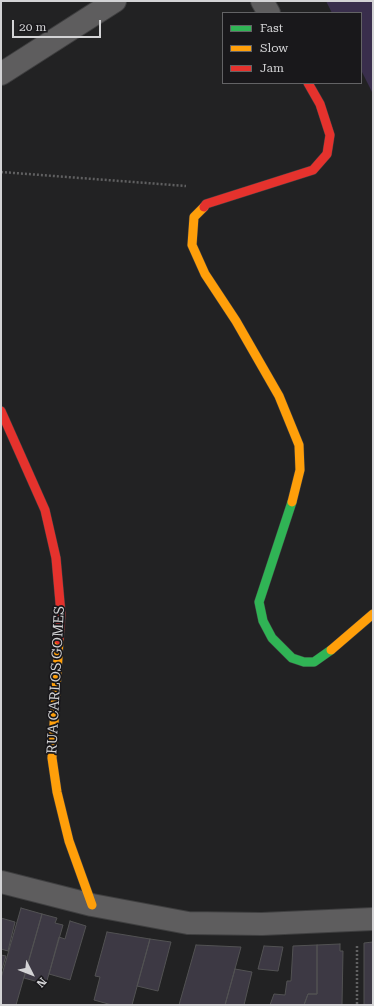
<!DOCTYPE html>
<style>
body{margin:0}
#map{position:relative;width:374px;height:1006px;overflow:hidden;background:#222223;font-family:"Roboto Serif",serif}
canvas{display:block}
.frame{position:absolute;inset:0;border:2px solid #d3d3d5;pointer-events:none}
.legend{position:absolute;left:222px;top:12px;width:140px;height:72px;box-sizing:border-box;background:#19181b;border:1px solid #636365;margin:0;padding:5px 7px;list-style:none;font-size:12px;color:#d3d3d5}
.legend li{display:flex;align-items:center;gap:8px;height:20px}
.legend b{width:20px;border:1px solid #636365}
.north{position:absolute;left:12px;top:954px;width:40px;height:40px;-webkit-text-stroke:3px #19181b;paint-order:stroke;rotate:132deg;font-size:11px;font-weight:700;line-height:16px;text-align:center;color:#d3d3d5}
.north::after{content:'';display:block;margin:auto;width:14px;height:18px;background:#d3d3d5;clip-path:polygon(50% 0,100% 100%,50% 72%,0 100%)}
.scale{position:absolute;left:12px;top:20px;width:89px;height:18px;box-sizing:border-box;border:2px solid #d3d3d5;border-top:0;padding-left:5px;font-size:12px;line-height:14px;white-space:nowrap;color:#d3d3d5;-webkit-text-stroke:3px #19181b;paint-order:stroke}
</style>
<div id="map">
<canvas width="374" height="1006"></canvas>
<div class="frame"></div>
<ul class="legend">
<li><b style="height:5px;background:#30b455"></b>Fast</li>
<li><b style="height:5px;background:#ff9f0a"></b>Slow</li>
<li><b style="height:5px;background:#e5322d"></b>Jam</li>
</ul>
<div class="north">N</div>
<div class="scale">20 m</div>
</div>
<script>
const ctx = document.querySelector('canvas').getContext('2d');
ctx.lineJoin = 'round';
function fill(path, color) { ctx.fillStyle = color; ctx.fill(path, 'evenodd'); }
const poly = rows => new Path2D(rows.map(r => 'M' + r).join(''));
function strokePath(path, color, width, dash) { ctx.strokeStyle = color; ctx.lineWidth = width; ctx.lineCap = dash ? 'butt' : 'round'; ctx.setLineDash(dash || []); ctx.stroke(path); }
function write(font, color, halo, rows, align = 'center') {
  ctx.font = font + ' "Roboto Serif",serif'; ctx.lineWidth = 3.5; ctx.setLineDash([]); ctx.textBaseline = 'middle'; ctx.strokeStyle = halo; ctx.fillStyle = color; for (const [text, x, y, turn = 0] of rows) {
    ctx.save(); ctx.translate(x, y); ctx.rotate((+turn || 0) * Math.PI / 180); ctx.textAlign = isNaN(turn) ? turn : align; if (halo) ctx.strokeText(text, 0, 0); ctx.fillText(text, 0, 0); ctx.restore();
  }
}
fill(poly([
 [326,1,373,1,373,94,361,70,361,13,332,13]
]), '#392e4c');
const building = poly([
 [21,908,42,914,16,1005,1,1005,1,978,21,908],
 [42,914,57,918,55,923,63,925,46,984,24,978,42,914],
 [1,918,15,922,8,951,1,949,1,918],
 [70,921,86,926,70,980,49,974,59,937,65,939,70,921],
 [107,932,150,939,132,1005,112,1005,94,1000,100,977,95,976,107,932],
 [150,939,171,942,158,991,137,986,150,939],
 [373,942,373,1005,364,1005,364,943,373,942],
 [340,944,340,951,343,951,342,1005,304,1005,308,994,317,994,317,945,340,944],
 [196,945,241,947,225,1005,179,1005,196,945],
 [317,945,317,994,308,994,304,1005,270,1005,274,994,285,995,287,981,291,981,293,946,317,945],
 [264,946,283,947,278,971,258,969,264,946],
 [1,955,6,956,1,972,1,955],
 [235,969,252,972,244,1005,225,1005,235,969]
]);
fill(building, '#3d3944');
strokePath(building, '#525253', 1);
const street = poly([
 [262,1,269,13],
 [1,74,115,1],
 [1,882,92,905,188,923,262,924,373,919]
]);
const fast = poly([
 [292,502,259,602,263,621,272,638,292,658,304,662,314,662,331,650]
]);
const slow = poly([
 [204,207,194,217,192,245,205,274,236,321,279,396,299,445,300,470,292,502],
 [59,640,52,758,57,792,69,841,92,905],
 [331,650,373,614]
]);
const jam = poly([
 [204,207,206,204,313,170,327,154,330,135,320,104,308,83],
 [1,411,45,510,56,558,61,614,59,640]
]);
strokePath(street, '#3f3f40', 24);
strokePath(fast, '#3f3f40', 10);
strokePath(slow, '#3f3f40', 10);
strokePath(jam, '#3f3f40', 10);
strokePath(poly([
 [1,172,186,186],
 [357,946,357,1005]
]), '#606061', 2.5, [2, 2]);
strokePath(street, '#5e5d5e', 22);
strokePath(fast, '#30b455', 9);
strokePath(slow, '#ff9f0a', 9);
strokePath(jam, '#e5322d', 9);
write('14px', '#d3d3d5', '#19181b', [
 ["RUA CARLOS GOMES",56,680,-87]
]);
</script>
